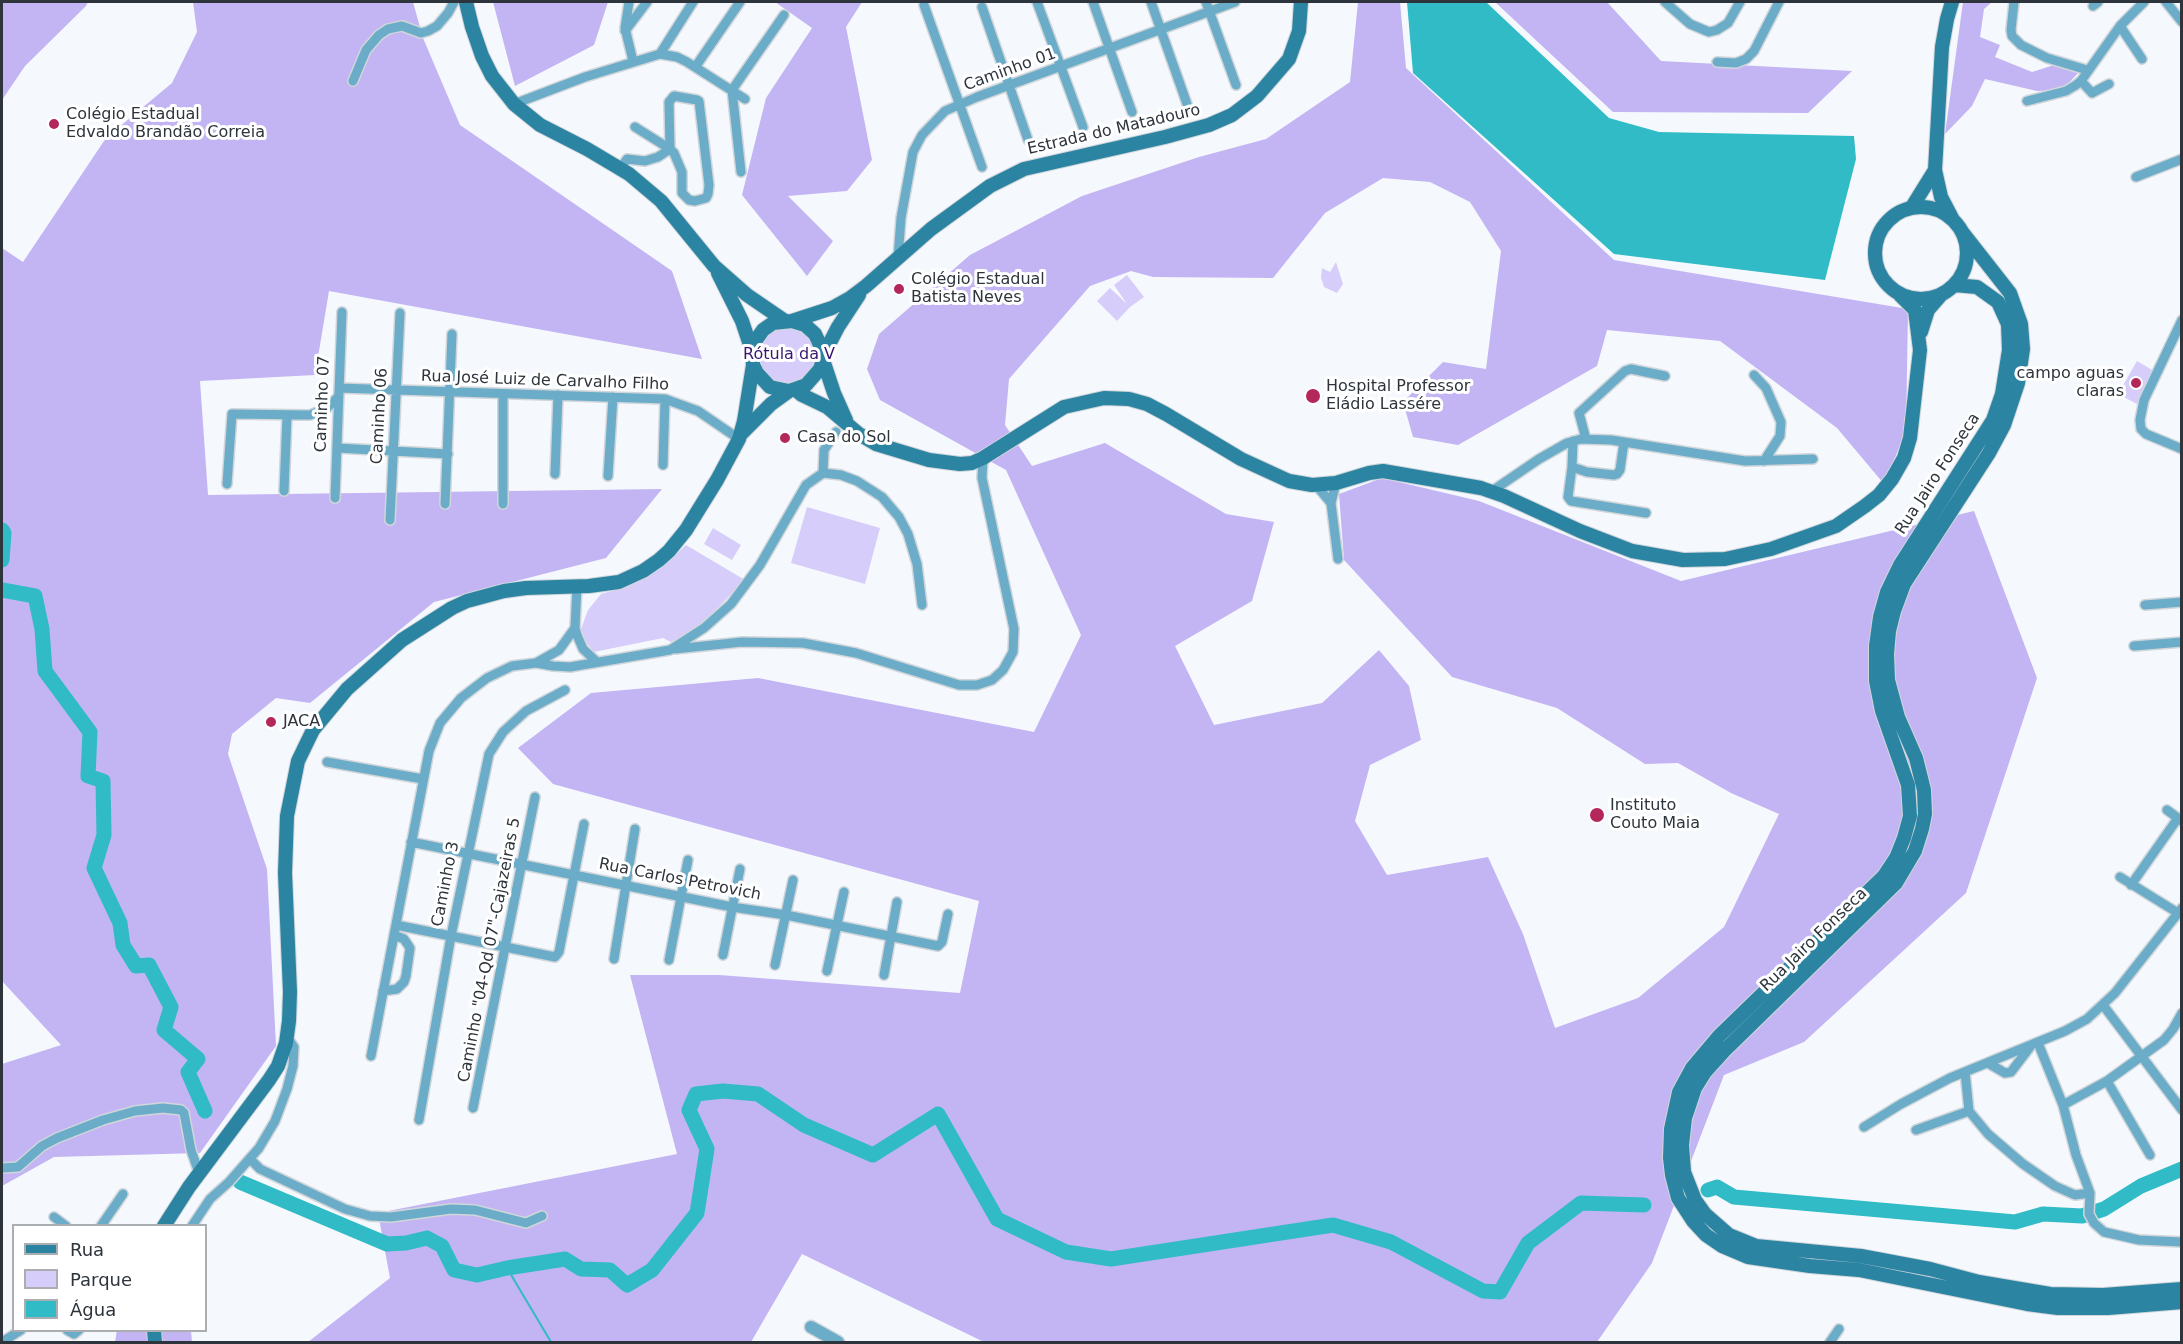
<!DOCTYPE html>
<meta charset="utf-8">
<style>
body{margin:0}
#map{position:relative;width:2183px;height:1344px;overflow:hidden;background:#f5f9fd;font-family:"DejaVu Sans",sans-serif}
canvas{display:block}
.frame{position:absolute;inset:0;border:3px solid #2d343c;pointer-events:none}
.legend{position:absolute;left:12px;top:1224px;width:195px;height:108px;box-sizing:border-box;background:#fff;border:2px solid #abaeb1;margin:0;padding:8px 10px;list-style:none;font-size:18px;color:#2d343c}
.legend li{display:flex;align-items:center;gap:12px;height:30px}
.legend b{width:30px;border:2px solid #abaeb1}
</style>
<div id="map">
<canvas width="2183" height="1344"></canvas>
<div class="frame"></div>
<ul class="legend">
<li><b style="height:8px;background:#2c84a3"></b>Rua</li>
<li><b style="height:16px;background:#d7cdfa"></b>Parque</li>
<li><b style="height:16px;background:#30bbc6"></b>Água</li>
</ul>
</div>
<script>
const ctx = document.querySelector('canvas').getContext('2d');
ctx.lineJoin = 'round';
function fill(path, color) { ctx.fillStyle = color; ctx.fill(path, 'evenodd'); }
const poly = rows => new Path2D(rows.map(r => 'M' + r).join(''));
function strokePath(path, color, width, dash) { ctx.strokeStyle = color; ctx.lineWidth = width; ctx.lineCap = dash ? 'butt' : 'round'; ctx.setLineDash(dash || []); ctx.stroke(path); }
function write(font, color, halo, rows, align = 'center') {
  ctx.font = font + ' "DejaVu Sans",sans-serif'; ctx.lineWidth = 6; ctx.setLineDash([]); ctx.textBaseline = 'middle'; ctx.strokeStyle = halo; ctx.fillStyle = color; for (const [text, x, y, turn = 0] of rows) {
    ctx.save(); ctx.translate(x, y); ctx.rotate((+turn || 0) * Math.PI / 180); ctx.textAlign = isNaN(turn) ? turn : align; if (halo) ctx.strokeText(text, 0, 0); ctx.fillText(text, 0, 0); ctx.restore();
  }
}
fill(poly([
 [1336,262,1343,284,1337,293,1324,287,1321,278,1322,268,1330,272],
 [1127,275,1144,297,1130,307,1117,321,1097,301,1110,288,1127,304,1114,285],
 [795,325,814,338,818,359,807,379,796,384,783,384,772,380,764,371,759,360,760,348,765,337,773,329],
 [2137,361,2154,371,2137,404,2118,394],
 [807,507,880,528,865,584,791,563],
 [713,528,741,545,732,560,704,544],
 [686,545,745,580,700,626,671,642,663,638,594,652,586,642,581,629,588,610,601,594,629,586,642,578,666,564]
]), '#d7cdfa');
fill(poly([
 [2,2,88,2,86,6,25,66,2,100],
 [193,2,413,2,423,38,460,125,672,271,702,359,329,291,315,375,200,381,208,495,662,489,606,558,434,602,310,703,276,698,232,734,228,754,267,869,276,1046,200,1153,54,1157,2,1186,2,1064,61,1045,2,981,2,248,23,262,106,138,172,83,197,32],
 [493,2,608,2,594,45,515,86],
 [775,2,862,2,846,27,872,160,847,191,788,196,833,241,807,276,742,195,766,98,812,28],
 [1358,2,1400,2,1406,68,1614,260,1908,309,1906,431,1884,484,1837,428,1720,341,1607,330,1597,366,1458,445,1413,437,1403,402,1443,362,1486,369,1501,251,1470,202,1430,182,1383,178,1325,213,1273,278,1153,277,1131,271,1090,286,1009,379,1005,425,1032,466,1105,443,1226,514,1274,522,1252,601,1175,646,1214,725,1322,703,1379,650,1409,686,1421,740,1370,765,1355,821,1387,875,1488,857,1523,934,1555,1028,1638,998,1724,927,1779,814,1731,793,1678,763,1645,764,1557,708,1452,677,1344,560,1339,494,1382,478,1479,501,1681,581,1974,511,2037,678,1966,893,1804,1042,1724,1075,1652,1263,1597,1342,984,1342,802,1254,751,1342,308,1342,390,1278,378,1213,677,1154,630,975,719,975,960,993,979,901,553,784,518,748,591,693,758,678,1034,732,1081,635,1006,470,880,400,867,369,879,334,970,255,1082,196,1199,157,1266,139,1350,82],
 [1495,2,1607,2,1661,61,1852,71,1808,113,1613,112],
 [1963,2,1992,2,1984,9,1980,37,2000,45,1995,57,2032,72,2054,65,2079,72,2062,90,2037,91,1985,79,1972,106,1945,134],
 [117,1330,191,1331,192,1342,115,1342]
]), '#c3b4f4');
fill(poly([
 [1407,2,1486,2,1609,118,1659,132,1854,136,1856,159,1825,280,1614,254,1413,73]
]), '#30bbc6');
strokePath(poly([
 [507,1268,551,1342]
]), '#30bbc6', 2);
strokePath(poly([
 [2,530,4,533,2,560],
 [2,590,35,596,42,629,45,671,90,732,88,776,103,781,104,835,94,868,120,923,123,945,136,966,149,965,171,1007,164,1030,198,1059,188,1072,205,1111],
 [240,1182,387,1244,406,1243,427,1238,442,1246,454,1270,477,1275,507,1268,565,1259,581,1269,610,1270,627,1285,652,1270,697,1213,707,1149,689,1110,696,1094,723,1091,758,1094,804,1125,873,1155,938,1114,997,1219,1066,1252,1111,1259,1333,1225,1391,1242,1483,1291,1500,1292,1528,1243,1581,1203,1644,1205],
 [1708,1190,1717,1187,1734,1197,2015,1222,2043,1214,2082,1216,2104,1209,2141,1186,2182,1169]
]), '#30bbc6', 15);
const minor = poly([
 [629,2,625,28,633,61],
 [1037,2,1083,127],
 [1093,2,1132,112],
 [1151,2,1187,104],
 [1206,2,1236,85],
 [1665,2,1690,24,1709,32,1717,30,1728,23,1740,2],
 [2014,2,2011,30,2012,36,2021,45,2047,58,2087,70],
 [2166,2,2182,22],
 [924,5,982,167],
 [2093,6,2098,2],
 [982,7,1028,140],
 [2120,26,2142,59],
 [625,31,647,2],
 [660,54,693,2],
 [1717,62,1736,63,1746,59,1754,51,1779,2],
 [696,66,740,2],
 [353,81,366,50,379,35,388,29,402,26,421,33,428,31,437,26,448,13,454,2],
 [2081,81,2092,93,2109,84],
 [2027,101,2066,91,2076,85,2081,81,2120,26,2144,2],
 [514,104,585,77,660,54,677,57,687,62,745,99],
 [620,169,627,159,645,161,658,157,670,149,669,102,674,96,697,100,699,101,709,185,708,194,706,198,695,201,689,200,682,193,682,172,674,153,670,149,635,127],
 [741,172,732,90,784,15],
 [2136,177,2182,159],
 [898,258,901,218,913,152,922,135,945,111,977,97,1235,2],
 [2182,320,2144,400,2140,420,2141,429,2146,434,2182,449],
 [1754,375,1766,388,1781,422,1780,436,1764,461],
 [339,388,665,399,698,411,739,439],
 [1586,439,1579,413,1625,371,1631,369,1665,376],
 [1573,441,1572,467,1587,472,1614,475,1617,474,1620,470,1624,442],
 [337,448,448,454],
 [663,465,665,399],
 [1572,467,1568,497,1571,501,1646,513],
 [823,473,824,450,836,432],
 [555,474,558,395],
 [608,476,613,397],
 [1336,483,1331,503,1338,559],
 [227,484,232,414,310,415,327,408,339,396],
 [1316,485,1331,503],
 [284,491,287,416],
 [1492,491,1539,459,1567,443,1581,439,1611,440,1745,461,1813,459],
 [335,498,342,312],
 [445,504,452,334],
 [503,504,503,394],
 [390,520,400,313],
 [577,586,575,628,577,635,583,649,597,662],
 [2145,605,2182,602],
 [2134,646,2182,642],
 [675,649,742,642,803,643,856,653,959,685,977,685,992,680,1003,670,1013,652,1014,629,982,478,983,458],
 [536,663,559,650,575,628],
 [327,762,423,779],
 [2167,810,2182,821],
 [411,842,732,907,786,915,938,946,942,942,948,914],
 [2120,877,2178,913],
 [2131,885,2178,818],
 [396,925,555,957,559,952,584,824],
 [723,955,740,869],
 [614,959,635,829],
 [669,960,688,860],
 [775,965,793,880],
 [827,971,844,892],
 [884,975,897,902],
 [383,991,397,989,404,982,406,976,410,948,404,939,394,935],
 [2103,1005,2182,1110],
 [2038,1043,2063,1105,2076,1155,2090,1193,2089,1214,2094,1223,2104,1232,2113,1234,2139,1240,2182,1242],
 [371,1056,429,751,440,723,461,698,487,678,512,666,536,663,553,666,570,667,670,650,704,628,731,604,760,565,806,485,823,473,841,475,857,481,882,497,899,517,908,534,917,564,922,605],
 [1988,1063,2005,1073,2011,1072,2030,1047],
 [1965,1072,1969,1111,1988,1134,2023,1164,2055,1186,2075,1195,2090,1193],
 [2107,1081,2150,1155],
 [2063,1105,2107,1081,2164,1040,2173,1029,2182,1013],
 [473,1108,535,797],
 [419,1120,451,936,489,754,503,732,526,711,565,690],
 [1864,1127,1901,1104,1950,1078,2065,1031,2087,1019,2115,993,2182,908],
 [1916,1130,1969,1111],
 [250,1159,260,1169,345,1209,370,1216,391,1217,451,1209,475,1210,526,1223,542,1216],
 [2,1168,18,1167,42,1146,57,1138,103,1120,135,1111,163,1108,181,1110,184,1113,191,1150,199,1173],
 [54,1217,66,1226],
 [101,1226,123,1194],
 [192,1226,210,1199,229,1182,259,1148,275,1121,287,1089,293,1066,294,1047,287,1037],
 [67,1330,74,1334,79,1330],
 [2,1342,21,1330],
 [1830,1342,1839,1329]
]);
const tertiary = poly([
 [811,1327,838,1342]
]);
const secondary = poly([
 [466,2,472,27,482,56,492,76,514,104,540,125,587,149,629,174,661,201,714,266,747,295,785,321],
 [1952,2,1947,19,1942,47,1935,170,1941,197,1952,218],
 '1875 253a46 46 0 1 1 92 0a46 46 0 1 1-92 0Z',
 [1912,207,1935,170],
 [1963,233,2010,293,2021,324,2023,349,2018,383,2004,425,1989,453,1904,584,1894,611,1889,631,1887,654,1888,680,1898,717,1916,758,1924,790,1925,814,1922,829,1915,851,1896,883,1724,1051,1705,1072,1695,1088,1685,1118,1682,1145,1684,1172,1695,1200,1705,1214,1729,1235,1756,1246,1861,1256,1930,1269,1979,1282,2050,1294,2103,1295,2182,1289],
 [718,273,742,321,752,351],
 [1954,285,1977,287,1998,302,2008,324,2009,350,2002,394,1993,420,1900,565,1887,592,1880,617,1876,646,1876,681,1882,711,1908,785,1910,816,1904,838,1896,858,1884,876,1719,1036,1692,1068,1679,1092,1671,1129,1670,1158,1672,1175,1678,1198,1693,1221,1706,1235,1722,1246,1748,1257,1810,1266,1859,1270,2027,1304,2058,1308,2108,1308,2182,1302],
 [792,321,832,308,850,298,866,286,931,229,990,186,1024,169,1165,137,1209,125,1232,115,1257,96,1289,59,1299,31,1301,2],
 [1921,332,1928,310,1941,295],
 [796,390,802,395,827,407,859,434,876,444,929,460,960,464,972,463,983,458,1064,407,1104,398,1129,399,1147,404,1166,414,1241,459,1289,481,1312,485,1336,483,1369,473,1383,471,1481,488,1504,496,1580,531,1632,551,1683,560,1725,559,1771,549,1836,526,1865,506,1879,495,1892,479,1904,458,1910,438,1920,350,1915,310,1900,295],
 [846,420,834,393,823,360,821,347,815,334,805,325,792,321,773,323,763,330,756,340,752,351,753,365,757,373,770,387,789,391,806,385,820,369,823,360,825,352,838,327,859,295],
 [741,434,771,404,789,391],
 [164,1226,189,1187,269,1080,278,1066,286,1043,289,1021,290,992,285,873,287,816,298,761,313,730,347,689,402,640,452,608,467,601,504,591,526,588,589,586,619,582,643,571,659,560,669,551,686,530,717,480,739,439,744,421,753,365],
 [154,1330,155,1342]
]);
strokePath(minor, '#d1d6da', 12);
strokePath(tertiary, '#d1d6da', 15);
strokePath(secondary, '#d1d6da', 16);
strokePath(minor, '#6badc8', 9);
strokePath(tertiary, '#6badc8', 12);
strokePath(secondary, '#2c84a3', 14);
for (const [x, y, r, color] of [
 [54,124,6,"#b4275b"],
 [899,289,6,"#b4275b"],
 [2136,383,6,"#b4275b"],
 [1313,396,8,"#b4275b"],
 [785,438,6,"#b4275b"],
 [271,722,6,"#b4275b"],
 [1597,815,8,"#b4275b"]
]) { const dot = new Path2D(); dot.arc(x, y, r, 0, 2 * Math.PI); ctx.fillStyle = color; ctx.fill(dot); strokePath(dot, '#fff', 2); }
write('16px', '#2d343c', '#fff', [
 ["Caminho 01",1010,70,-20],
 ["Estrada do Matadouro",1114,130,-13],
 ["Rua José Luiz de Carvalho Filho",545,381,2],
 ["Caminho 07",323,404,-88],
 ["Caminho 06",380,416,-87],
 ["Rua Jairo Fonseca",1938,474,-57],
 ["Rua Carlos Petrovich",680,880,11],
 ["Caminho 3",446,884,-79],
 ["Rua Jairo Fonseca",1814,940,-44],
 ["Caminho \"04-Qd 07\"-Cajazeiras 5",490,950,-79]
]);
write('16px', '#2d343c', '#fff', [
 ["Colégio Estadual",66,115],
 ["Edvaldo Brandão Correia",66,133],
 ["Colégio Estadual",911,280],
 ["Batista Neves",911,298],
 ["campo aguas",2124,374,"right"],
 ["claras",2124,392,"right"],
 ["Hospital Professor",1326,387],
 ["Eládio Lassére",1326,405],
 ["Casa do Sol",797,438],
 ["JACA",283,722],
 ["Instituto",1610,806],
 ["Couto Maia",1610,824]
], 'left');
write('16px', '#3a1670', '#fff', [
 ["Rótula da V",789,355]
]);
</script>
